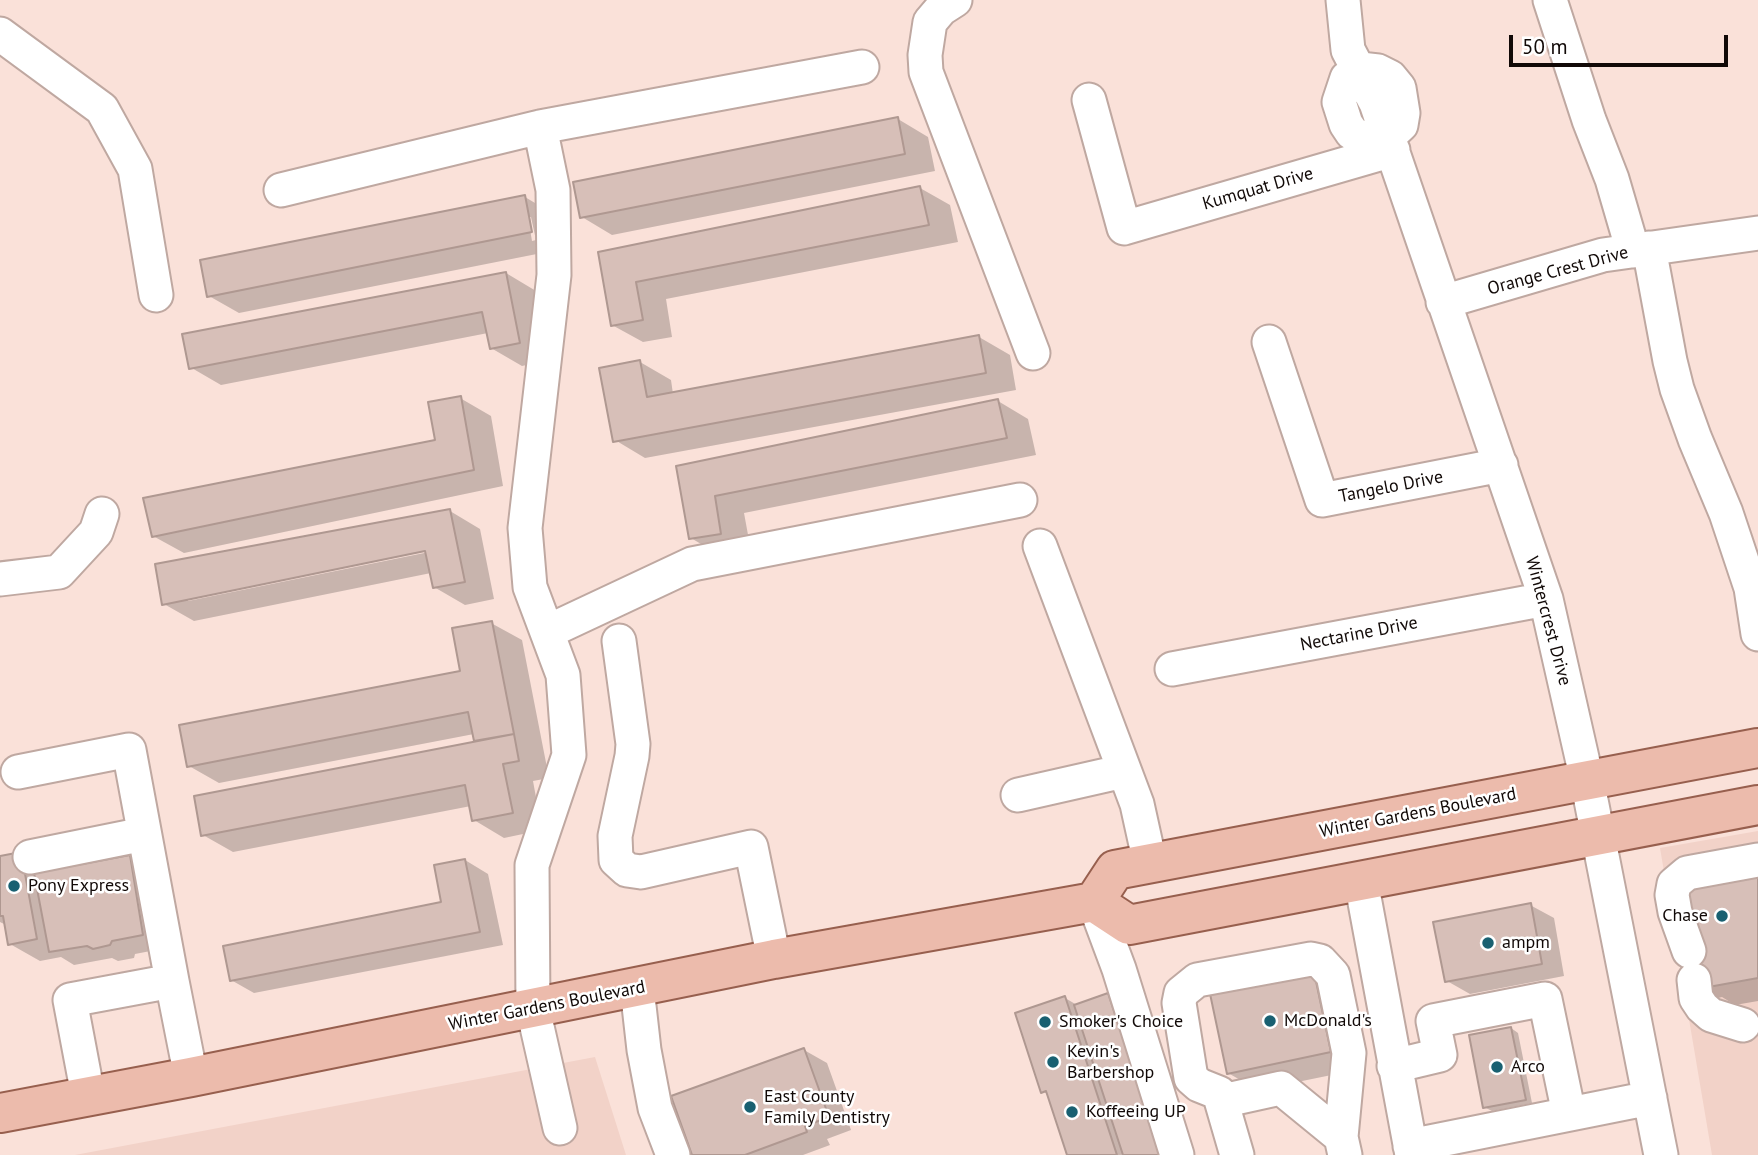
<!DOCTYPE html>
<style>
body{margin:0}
#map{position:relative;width:1758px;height:1155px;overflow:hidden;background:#fae1d9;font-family:"PT Sans",sans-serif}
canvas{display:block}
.scale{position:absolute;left:1509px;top:35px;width:219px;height:32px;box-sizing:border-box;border:4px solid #110907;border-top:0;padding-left:9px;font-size:21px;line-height:24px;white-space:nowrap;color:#110907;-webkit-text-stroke:5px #fff;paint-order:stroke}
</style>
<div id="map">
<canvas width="1758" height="1155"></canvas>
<div class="scale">50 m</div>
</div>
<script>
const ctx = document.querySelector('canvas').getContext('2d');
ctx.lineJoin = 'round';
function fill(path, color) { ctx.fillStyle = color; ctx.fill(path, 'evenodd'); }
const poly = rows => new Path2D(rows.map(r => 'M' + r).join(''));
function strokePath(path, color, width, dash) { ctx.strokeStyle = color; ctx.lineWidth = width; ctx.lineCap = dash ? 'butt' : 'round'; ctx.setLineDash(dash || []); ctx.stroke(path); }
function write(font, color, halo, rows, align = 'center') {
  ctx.font = font + ' "PT Sans",sans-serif'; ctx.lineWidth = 5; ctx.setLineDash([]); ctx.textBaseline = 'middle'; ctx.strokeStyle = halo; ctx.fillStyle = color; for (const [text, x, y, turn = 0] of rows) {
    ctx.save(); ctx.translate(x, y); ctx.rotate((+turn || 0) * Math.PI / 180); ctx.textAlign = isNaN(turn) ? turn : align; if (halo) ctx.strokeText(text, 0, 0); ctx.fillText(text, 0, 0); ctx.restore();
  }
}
fill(poly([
 [1758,831,1758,1155,1712,1155,1660,848],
 [595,1057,626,1155,75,1155]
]), '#f2d2c8');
fill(poly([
 [898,119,928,137,935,171,612,235,582,217],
 [920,188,950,205,958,242,666,299,672,337,643,342,612,325,600,254],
 [525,197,555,215,562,249,239,313,209,296],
 [528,217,531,217,536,240,532,241],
 [506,273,536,291,550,360,522,366,491,348,488,333,221,385,190,367],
 [979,337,1010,355,1016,390,645,458,615,440,640,362,671,380,673,394],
 [460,398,491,416,503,486,184,553,153,536,437,441],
 [998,401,1028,419,1036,455,744,513,751,551,721,556,691,538,678,467],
 [450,511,480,529,494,599,465,605,434,587,431,573,194,621,164,604],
 [434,547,434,551,188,601,188,598],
 [491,623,522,640,549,778,533,781,542,830,504,838,474,820,471,806,233,852,203,835,476,743,474,734,219,783,189,766,462,672],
 [21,854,51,872,130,857,153,870,166,948,135,954,134,958,118,961,112,958,74,965,61,957,40,961,10,944,6,925,0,922,0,858],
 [465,860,488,874,503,945,254,993,231,980,443,904],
 [1758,868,1758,1001,1735,1005,1722,997,1718,998,1687,980],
 [1530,905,1554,918,1564,976,1470,994,1447,981],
 [1313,969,1361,1069,1258,1090,1228,1073],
 [1108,995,1151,1020,1195,1155,1068,1155,1049,1095,1042,1091,1065,998,1077,1005],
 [1511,1028,1518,1033,1532,1103,1492,1111,1484,1107],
 [804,1050,827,1063,851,1130,827,1139,830,1145,803,1155,693,1155]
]), '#0003');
const building = poly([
 [898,117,905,154,580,218,573,182,898,117],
 [920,186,929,225,636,282,643,320,611,326,598,252,920,186],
 [525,195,532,232,207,297,200,260,525,195],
 [506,272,520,343,490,349,482,312,189,369,182,334,506,272],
 [979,335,986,373,613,442,599,368,640,360,647,397,979,335],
 [461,396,474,470,152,537,143,498,435,440,428,402,461,396],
 [998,399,1007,438,715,496,721,534,689,539,676,466,998,399],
 [450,509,465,582,433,588,425,551,162,605,155,564,450,509],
 [492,621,514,734,474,741,468,712,187,767,179,725,460,671,452,628,492,621],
 [514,734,519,761,503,764,513,813,472,821,465,785,201,836,194,796,514,734],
 [21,852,37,939,8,945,3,916,0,916,0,856,21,852],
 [130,855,143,935,112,941,110,945,93,949,87,946,49,952,34,873,130,855],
 [465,859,480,932,230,981,223,946,441,902,434,865,465,859],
 [1758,867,1758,978,1703,988,1686,981,1680,952,1679,882,1758,867],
 [1531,903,1542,964,1445,982,1433,922,1531,903],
 [1313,967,1331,1052,1227,1074,1209,989,1313,967],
 [1108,993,1162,1155,1123,1155,1074,1005,1108,993],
 [1065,996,1117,1155,1067,1155,1046,1091,1041,1093,1015,1013,1065,996],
 [1511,1027,1526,1100,1483,1108,1469,1035,1511,1027],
 [804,1048,829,1117,805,1126,807,1132,745,1155,692,1155,671,1096,804,1048]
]);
fill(building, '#d7bfb8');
strokePath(building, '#af9891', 2);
const minor = poly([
 [955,0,941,9,930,22,925,55,926,72,1033,353],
 [1343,0,1348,50,1376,103,1546,599,1587,780,1661,1155],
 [1550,0,1589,120,1612,179,1633,251],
 [0,34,102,109,135,169,156,295],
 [1360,69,1378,71,1390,77,1399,88,1403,113,1401,125,1388,137,1370,142,1352,133,1346,124,1339,102,1347,78,1360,69],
 [1089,100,1124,228,1393,150],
 [281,190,540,127],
 [1649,248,1670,361,1677,389,1695,439,1726,513,1751,588,1758,634],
 [1443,302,1603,255,1758,233],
 [1269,342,1322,500,1501,465],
 [1040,546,1137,804,1150,863],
 [0,579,59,572,96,532,102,514],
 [547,632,692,564,1020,500],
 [619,641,633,744,632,756,615,836,616,860,627,870,641,872,751,847,774,959],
 [1172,669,1546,599],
 [18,772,129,750,172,981,70,1000,88,1095],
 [1018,795,1124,771],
 [30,857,144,834],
 [1361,881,1412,1155],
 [1094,902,1119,969,1177,1155],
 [1689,951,1675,912,1672,895,1674,884,1687,873,1758,860],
 [1694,980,1696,998,1702,1007,1711,1015,1743,1025],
 [172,981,191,1077],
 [637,988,644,1050,655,1108,673,1155],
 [1394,1066,1440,1055,1433,1021,1545,999,1569,1114],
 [1222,1101,1281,1088,1341,1137],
 [560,1128,533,1009,532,865,569,755,563,675,530,587,525,528,554,275,553,190,540,127,862,67],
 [1410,1146,1650,1098],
 [1237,1155,1219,1093,1199,1085,1191,1078,1179,1003,1181,993,1197,980,1311,959,1320,961,1333,975,1349,1053,1341,1137,1345,1155]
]);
const major = poly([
 [1094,902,1115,870,1758,748],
 [0,1113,191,1077,774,959,1094,902,1129,925,1758,805]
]);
strokePath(minor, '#bfa8a1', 37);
strokePath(major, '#975f4e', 42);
strokePath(minor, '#fff', 33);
strokePath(major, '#ecbbac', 38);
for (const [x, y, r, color] of [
 [14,886,7,"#196071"],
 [1722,916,7,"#196071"],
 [1488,943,7,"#196071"],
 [1270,1021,7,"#196071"],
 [1045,1022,7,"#196071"],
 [1053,1062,7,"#196071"],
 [1497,1067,7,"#196071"],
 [750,1107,7,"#196071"],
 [1072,1112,7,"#196071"]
]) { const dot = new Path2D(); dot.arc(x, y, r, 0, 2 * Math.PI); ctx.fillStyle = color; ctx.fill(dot); strokePath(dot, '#fff', 2.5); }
write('18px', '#110907', '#fff', [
 ["Kumquat Drive",1258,189,-16],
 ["Orange Crest Drive",1558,271,-15],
 ["Tangelo Drive",1391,487,-11],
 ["Wintercrest Drive",1548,621,75],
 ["Nectarine Drive",1359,634,-11],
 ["Winter Gardens Boulevard",1418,813,-11],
 ["Winter Gardens Boulevard",547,1006,-11]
]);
write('18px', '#110907', '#fff', [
 ["Pony Express",28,886],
 ["Chase",1708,916,"right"],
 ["ampm",1502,943],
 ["McDonald's",1284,1021],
 ["Smoker's Choice",1059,1022],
 ["Kevin's",1067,1052],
 ["Barbershop",1067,1073],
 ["Arco",1511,1067],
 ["East County",764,1097],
 ["Family Dentistry",764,1118],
 ["Koffeeing UP",1086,1112]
], 'left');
</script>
